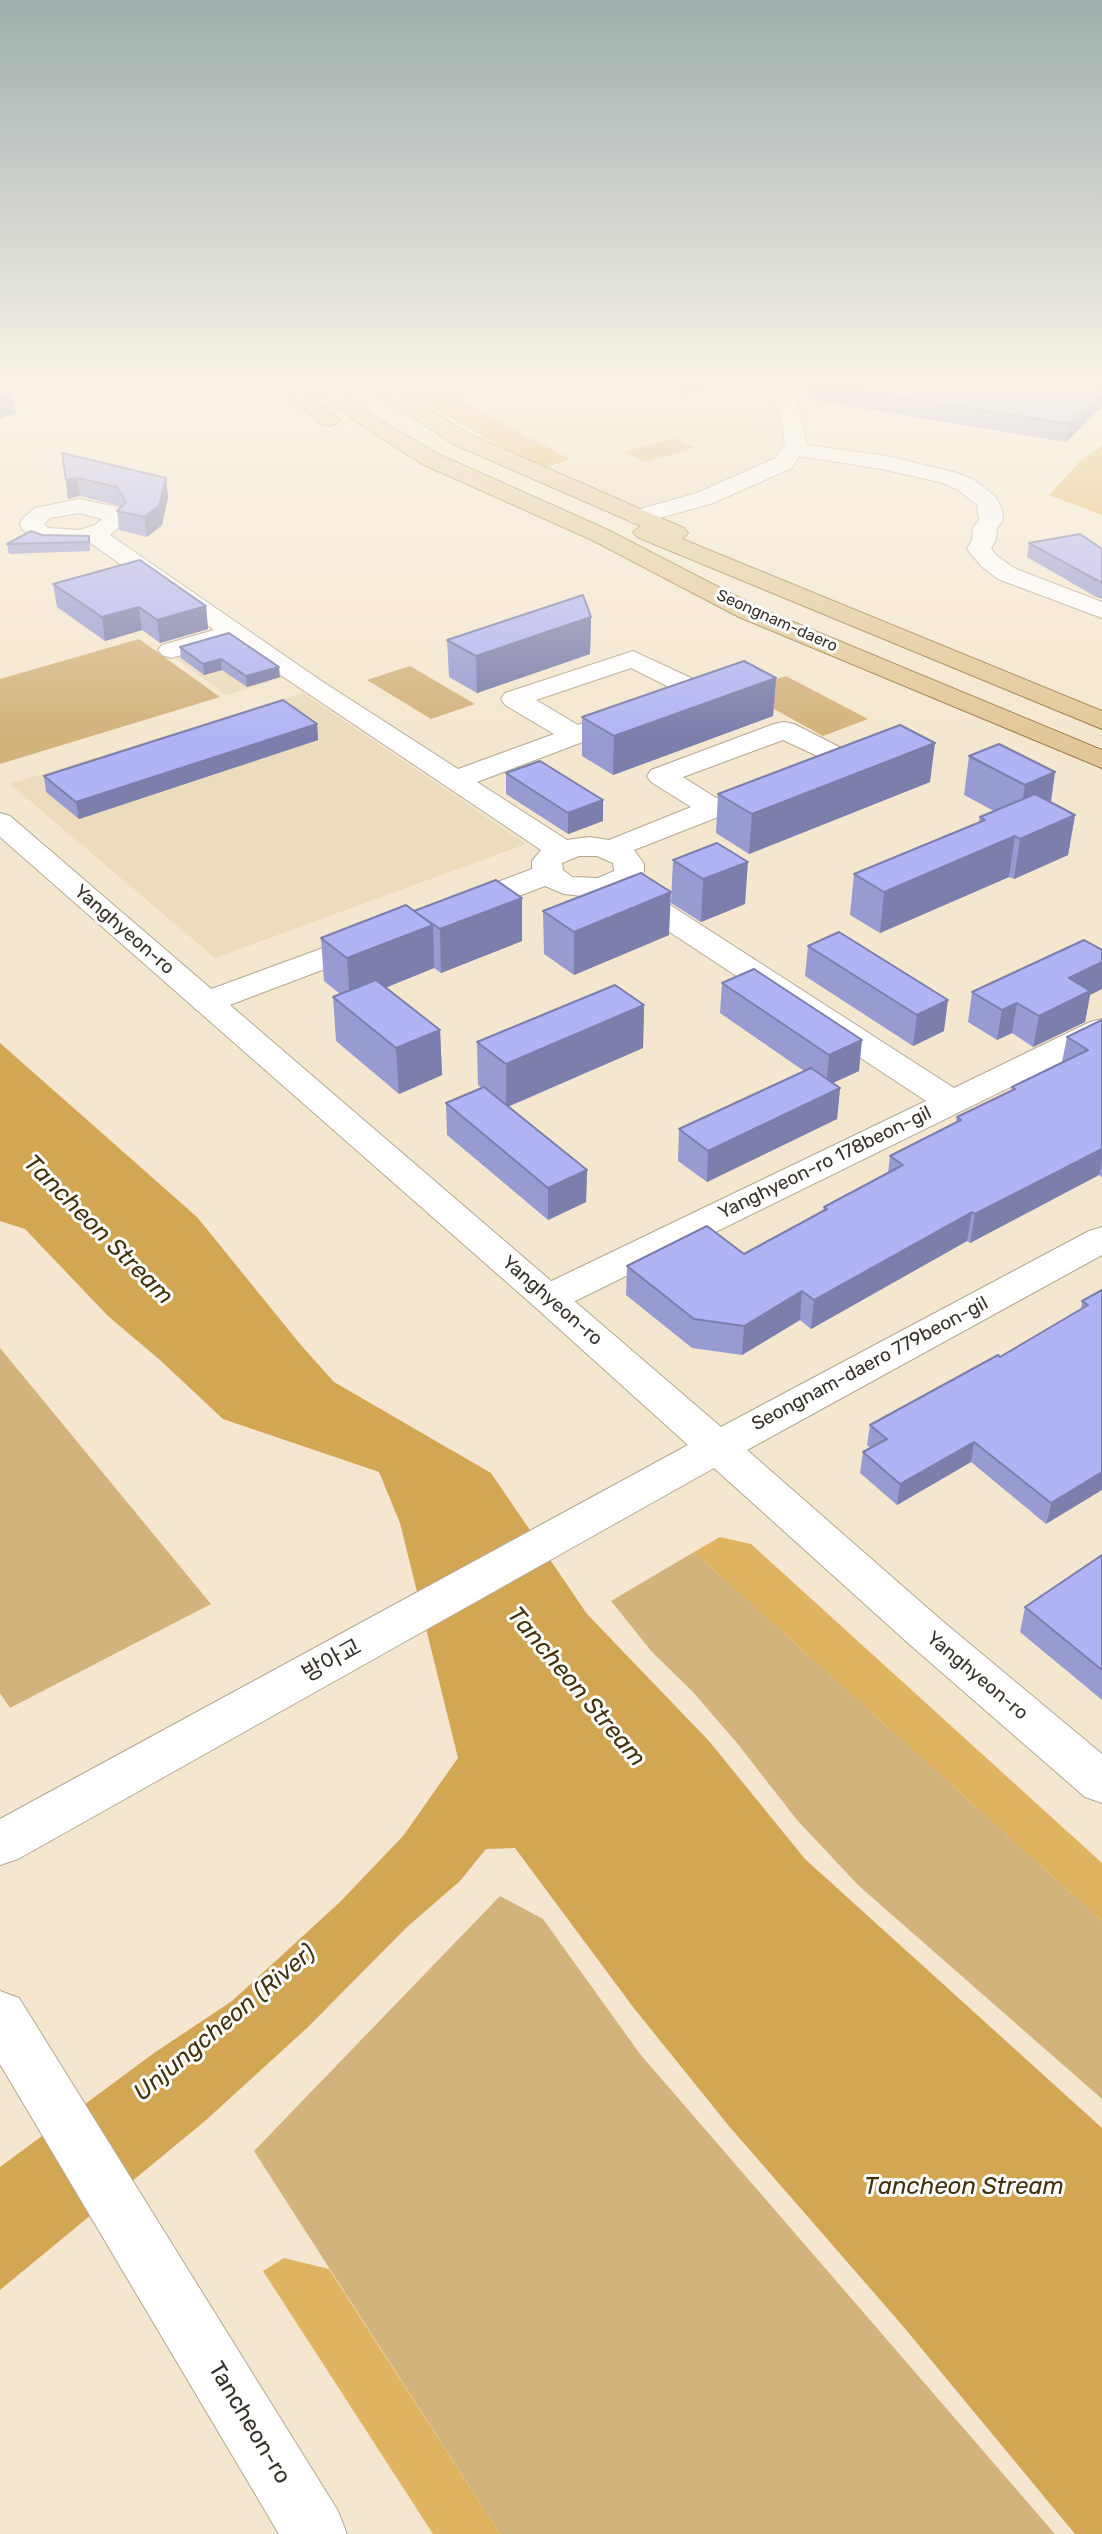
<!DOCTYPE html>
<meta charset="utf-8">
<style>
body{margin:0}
canvas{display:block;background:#f5e7cf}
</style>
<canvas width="1102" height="2534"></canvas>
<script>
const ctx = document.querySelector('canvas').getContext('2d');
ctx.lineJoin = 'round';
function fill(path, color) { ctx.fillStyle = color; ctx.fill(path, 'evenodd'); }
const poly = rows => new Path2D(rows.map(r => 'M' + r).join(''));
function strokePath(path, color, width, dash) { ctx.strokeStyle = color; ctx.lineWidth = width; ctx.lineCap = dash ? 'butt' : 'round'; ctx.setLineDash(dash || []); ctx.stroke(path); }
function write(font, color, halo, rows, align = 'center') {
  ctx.font = font + ' Rubik,"Noto Sans KR",sans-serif'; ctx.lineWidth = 6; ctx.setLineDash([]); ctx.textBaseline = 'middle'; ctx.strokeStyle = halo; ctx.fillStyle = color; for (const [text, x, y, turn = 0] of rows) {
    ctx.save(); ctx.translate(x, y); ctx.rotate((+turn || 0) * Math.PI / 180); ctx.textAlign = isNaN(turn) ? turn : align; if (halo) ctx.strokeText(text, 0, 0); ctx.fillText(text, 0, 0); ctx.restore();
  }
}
fill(poly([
 [437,383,773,383,786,445,774,462,733,482,653,507,625,509,544,468,569,459,484,414],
 [233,636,290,676,226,695,170,654],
 [303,693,526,844,215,958,10,784]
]), '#ecdbbd');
fill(poly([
 [674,438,695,448,645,462,624,452],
 [139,639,220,697,0,764,0,679],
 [410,666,475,704,431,719,367,680],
 [786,676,868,719,823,736,741,691],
 [0,1348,211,1604,10,1708,0,1693],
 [694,1552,1102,1921,1102,2099,859,1886,797,1820,737,1743,692,1691,652,1652,611,1601],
 [500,1896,543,1919,640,2054,1055,2534,500,2534,254,2151]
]), '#d3b37c');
fill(poly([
 [400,383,437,383,484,414,570,459,544,468,521,458,430,406],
 [1102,446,1102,515,1049,495,1082,459],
 [720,1537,751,1544,1102,1863,1102,1921,694,1552],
 [284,2258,329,2269,500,2534,433,2534,263,2271]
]), '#e0b360');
fill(poly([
 [0,1043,197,1217,300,1344,334,1382,491,1473,587,1614,709,1741,805,1859,1102,2128,1102,2534,1075,2534,902,2325,728,2125,633,2007,515,1848,486,1849,460,1881,407,1927,307,2028,205,2121,0,2290,0,2167,154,2053,232,2001,340,1902,403,1836,458,1758,400,1523,379,1472,223,1419,160,1360,108,1316,25,1229,0,1221]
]), '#d3a653');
const street = poly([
 [776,383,796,383,792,393,801,416,807,445,887,456,957,473,974,480,995,496,1002,509,1003,520,997,528,996,540,991,548,997,556,1016,569,1102,602,1102,618,998,579,981,566,967,549,972,540,973,528,979,520,977,505,958,490,943,483,882,469,799,456,792,468,713,503,638,524,630,522,626,517,630,512,697,493,776,458,785,445,781,416,772,393,776,383],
 [79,499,117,507,126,521,110,535,320,680,458,769,554,734,505,705,501,699,505,693,633,651,704,684,708,690,704,696,477,782,567,840,589,837,609,840,691,807,651,782,647,776,651,770,774,724,784,722,794,724,851,753,855,759,851,765,841,767,783,740,683,777,716,798,731,793,741,796,745,802,741,808,634,850,644,864,644,871,636,883,954,1088,1090,1022,1102,1019,1102,1042,563,1307,549,1311,535,1307,529,1298,535,1289,926,1101,612,894,590,897,564,894,545,886,469,915,458,917,447,915,442,908,447,901,532,869,532,861,541,850,230,641,171,658,162,655,158,650,162,645,214,630,89,542,80,544,44,542,36,540,22,529,20,524,23,518,35,508,79,499],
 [79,513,102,519,95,525,79,530,49,528,44,524,50,518,79,513],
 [631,668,673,689,578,725,536,700,631,668],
 [579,856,597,856,613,863,614,871,598,878,572,877,563,870,562,863,579,856],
 [372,930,383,933,388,940,383,947,219,1009,207,1012,195,1009,190,1002,195,995,372,930]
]);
const secondary = poly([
 [0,813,10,816,721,1427,1089,1231,1102,1227,1102,1255,747,1450,940,1619,1102,1754,1102,1803,1085,1797,908,1643,714,1468,18,1859,0,1865,0,1819,688,1445,535,1307,0,837,0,813],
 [0,1991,19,1998,338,2511,347,2534,279,2534,0,2064,0,1991]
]);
const primary = poly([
 [273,383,295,383,340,420,336,424,329,426,322,424,273,383],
 [306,383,329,383,375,417,438,454,608,530,757,607,1102,750,1102,768,739,617,592,540,422,464,361,425,306,383],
 [362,383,385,383,469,434,684,528,688,533,682,539,1102,711,1102,729,637,537,633,532,641,526,453,444,362,383]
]);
strokePath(street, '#b4a791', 2);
strokePath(secondary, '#b4a791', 2);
strokePath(primary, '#997b45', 2);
fill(street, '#fff');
fill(secondary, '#fff');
fill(primary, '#e2c898');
fill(poly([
 [809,383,1102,383,1066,442,808,399],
 [62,453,166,478,168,497,162,525,147,537,119,530,117,511,121,508,119,506,80,496,68,499],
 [42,535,89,536,90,551,9,554,7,544],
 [1029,543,1102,549,1102,599,1096,597,1027,557],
 [53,584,206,606,208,629,160,643,142,630,105,641,57,607],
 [591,617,590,654,477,693,449,677,447,640],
 [180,647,280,677,247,687,222,670,204,675,181,658],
 [776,678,773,716,613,775,582,756,582,717],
 [317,724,318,740,79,819,46,792,44,776],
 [969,756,1055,772,1051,803,1075,815,1068,855,1014,879,1009,877,880,933,850,915,854,874,979,822,980,817,994,811,964,795],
 [506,773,603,800,603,821,568,834,506,794],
 [930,782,749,854,716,833,718,794],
 [673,860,745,904,701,922,671,903],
 [522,898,522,941,441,973,434,968,385,988,440,1030,442,1075,399,1094,336,1041,333,997,340,994,324,981,321,938],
 [543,911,669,935,574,975,544,954],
 [808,946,944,1031,913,1046,805,976],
 [722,983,859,1071,833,1083,840,1088,837,1119,707,1182,678,1161,679,1129,804,1071,720,1013],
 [972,992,1090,995,1085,1022,1033,1047,1012,1033,997,1040,968,1022],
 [644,1005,643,1048,508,1107,587,1170,586,1202,548,1220,447,1135,446,1103,482,1088,478,1085,477,1042],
 [1102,1020,1102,1177,1099,1175,970,1243,967,1241,811,1329,800,1320,742,1355,692,1348,626,1295,627,1266,744,1254,823,1211,824,1207,888,1173,890,1156,956,1122,957,1117,1011,1091,1012,1087,1062,1062,1067,1037],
 [1102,1290,1046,1524,971,1462,897,1505,860,1473,863,1452,871,1448,867,1445,870,1425,1000,1357,1081,1309,1082,1301],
 [1102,1555,1102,1700,1020,1632,1025,1607]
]), '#989bd2');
fill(poly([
 [680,383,728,383,679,396],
 [1102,393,1102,407,1066,442,1069,424],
 [13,395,16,414,0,418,0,398],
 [77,478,80,496,68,499,66,480],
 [166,478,168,497,162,525,147,537,144,517],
 [206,606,208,629,160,643,157,620],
 [139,607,142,630,105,641,102,617],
 [591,617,590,654,477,693,476,656],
 [221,659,222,670,204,675,203,664],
 [279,667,280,677,247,687,246,676],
 [776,678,773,716,613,775,614,736],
 [317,724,318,740,79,819,76,802],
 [935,743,930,782,749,854,752,814],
 [1055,772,1049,811,1019,824,1025,785],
 [603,800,603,821,568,834,568,813],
 [1075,815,1068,855,1014,879,1020,839],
 [1015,836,1009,877,880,933,884,892],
 [748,862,745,904,701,922,703,879],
 [671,892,669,935,574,975,574,932],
 [522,898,522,941,441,973,440,929],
 [433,925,434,968,350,1002,347,958],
 [1102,962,1102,989,1090,995,1085,1022,1033,1047,1039,1016,1069,978],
 [948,1000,944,1031,913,1046,917,1015],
 [1017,1003,1012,1033,997,1040,1002,1010],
 [644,1005,643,1048,506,1107,506,1064],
 [440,1030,442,1075,399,1094,396,1048],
 [862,1040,859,1071,826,1086,829,1055],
 [840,1088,837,1119,707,1182,708,1151],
 [1102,1149,1102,1162,1099,1175,970,1243,975,1214],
 [587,1170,586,1202,548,1220,548,1188],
 [972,1212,967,1241,811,1329,814,1300],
 [802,1291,800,1320,742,1355,744,1326],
 [974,1442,971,1462,897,1505,900,1484],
 [1102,1472,1102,1490,1046,1524,1051,1503]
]), '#7c7eab');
const building = poly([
 [809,383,1102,383,1102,393,1069,424,809,383],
 [0,387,13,395,0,398,0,387],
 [62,453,166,478,159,506,144,517,117,511,126,502,117,487,77,478,66,480,62,453],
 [31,531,42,535,89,536,89,542,7,544,31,531],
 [1080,534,1102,549,1102,583,1029,543,1080,534],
 [140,560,206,606,157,620,139,607,102,617,53,584,140,560],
 [583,595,591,617,476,656,447,640,583,595],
 [229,633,279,667,246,676,221,659,203,664,180,647,229,633],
 [744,661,776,678,614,736,582,717,744,661],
 [283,700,317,724,76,802,44,776,283,700],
 [900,725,935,743,752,814,718,794,900,725],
 [999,744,1055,772,1025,785,969,756,999,744],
 [540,761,603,800,568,813,506,773,540,761],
 [1035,794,1075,815,1020,839,1015,836,884,892,854,874,985,820,980,817,1035,794],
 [717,843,748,862,703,879,673,860,717,843],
 [641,873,671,892,574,932,543,911,641,873],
 [496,880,522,898,440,929,414,911,496,880],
 [406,905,433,925,347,958,321,938,406,905],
 [839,932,948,1000,917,1015,808,946,839,932],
 [1084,940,1102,950,1102,962,1069,978,1090,991,1039,1016,1017,1003,1002,1010,972,992,1084,940],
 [754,969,862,1040,829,1055,722,983,754,969],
 [376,980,440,1030,396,1048,333,997,376,980],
 [615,985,644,1005,506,1064,477,1042,615,985],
 [1102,1020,1102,1149,975,1214,972,1212,814,1300,802,1291,744,1326,694,1319,627,1266,707,1226,744,1254,827,1209,824,1207,903,1165,890,1156,961,1120,957,1117,1015,1089,1012,1087,1088,1050,1067,1037,1102,1020],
 [811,1068,840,1088,708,1151,679,1129,811,1068],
 [484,1087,587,1170,548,1188,446,1103,484,1087],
 [1102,1290,1102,1472,1051,1503,974,1442,900,1484,863,1452,887,1439,870,1425,998,1355,1000,1357,1088,1305,1082,1301,1102,1290],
 [1102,1555,1102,1670,1025,1607,1102,1555]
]);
fill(building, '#b1b4f4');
strokePath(building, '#7c7eab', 2);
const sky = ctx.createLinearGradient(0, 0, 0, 737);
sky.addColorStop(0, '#9faeac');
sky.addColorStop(0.52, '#faf4e9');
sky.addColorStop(1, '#faf4e900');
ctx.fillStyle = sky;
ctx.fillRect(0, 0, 1102, 737);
write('16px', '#373229', '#fff', [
 ["Seongnam-daero",777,621,24]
]);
write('19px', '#373229', '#fff', [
 ["Yanghyeon-ro",124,930,41],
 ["Yanghyeon-ro 178beon-gil",825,1163,-26],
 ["Yanghyeon-ro",552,1301,41],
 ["Seongnam-daero 779beon-gil",870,1364,-28],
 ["Yanghyeon-ro",977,1676,40]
]);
write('23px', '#373229', '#fff', [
 ["방아교",332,1661,-29],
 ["Tancheon-ro",249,2423,59]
]);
write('italic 24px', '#43310c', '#fff', [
 ["Tancheon Stream",98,1230,45],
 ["Tancheon Stream",576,1687,50],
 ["Unjungcheon (River)",225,2023,-40],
 ["Tancheon Stream",964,2187]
]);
</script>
